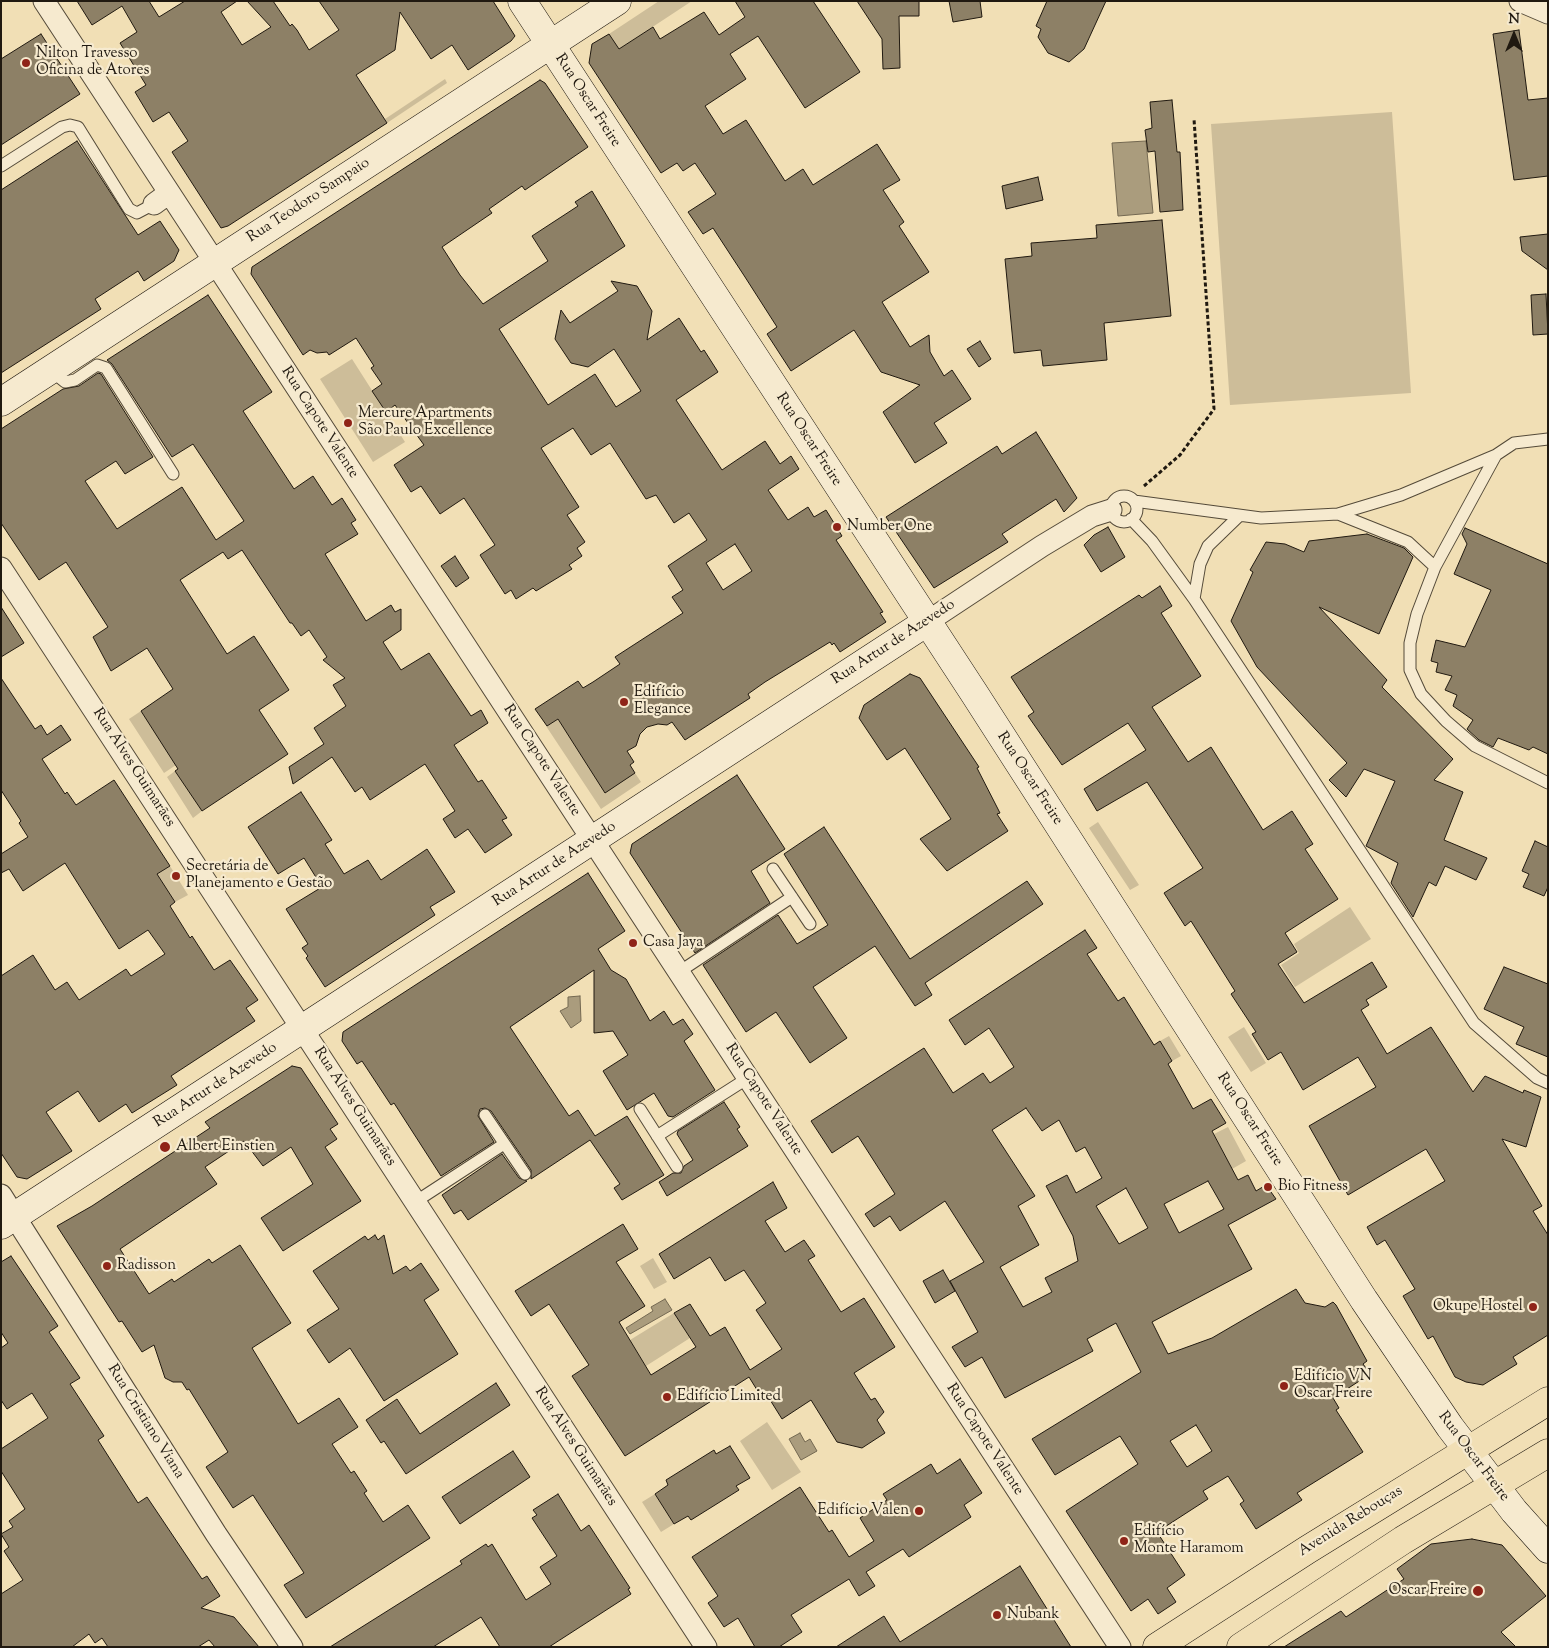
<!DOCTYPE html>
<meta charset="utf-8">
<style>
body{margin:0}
#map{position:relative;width:1549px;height:1648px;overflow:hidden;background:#f1dfb5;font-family:"Sorts Mill Goudy",serif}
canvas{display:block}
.frame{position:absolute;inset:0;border:2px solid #201910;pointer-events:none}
.north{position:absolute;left:1489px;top:10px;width:50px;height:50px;-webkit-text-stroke:4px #f6eacf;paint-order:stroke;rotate:0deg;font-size:14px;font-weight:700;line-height:20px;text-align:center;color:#201910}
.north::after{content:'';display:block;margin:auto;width:18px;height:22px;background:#201910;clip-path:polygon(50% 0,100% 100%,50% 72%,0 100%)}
</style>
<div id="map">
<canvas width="1549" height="1648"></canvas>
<div class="frame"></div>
<div class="north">N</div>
</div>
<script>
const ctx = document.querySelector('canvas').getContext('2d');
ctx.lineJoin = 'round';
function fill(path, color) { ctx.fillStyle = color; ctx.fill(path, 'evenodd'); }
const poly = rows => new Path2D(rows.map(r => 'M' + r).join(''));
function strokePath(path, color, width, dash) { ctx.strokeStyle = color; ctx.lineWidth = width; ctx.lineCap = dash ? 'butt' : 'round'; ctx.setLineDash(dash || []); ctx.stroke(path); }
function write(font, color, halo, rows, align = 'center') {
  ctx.font = font + ' "Sorts Mill Goudy",serif'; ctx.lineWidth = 4.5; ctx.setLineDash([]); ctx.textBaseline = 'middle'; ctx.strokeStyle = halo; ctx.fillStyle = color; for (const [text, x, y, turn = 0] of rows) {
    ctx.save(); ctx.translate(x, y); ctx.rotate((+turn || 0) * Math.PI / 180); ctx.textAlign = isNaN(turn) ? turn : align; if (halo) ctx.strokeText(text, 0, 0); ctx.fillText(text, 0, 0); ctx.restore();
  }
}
fill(poly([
 [659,1,692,1,619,49,609,34],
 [445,79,447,83,387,123,385,119],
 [1392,112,1411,393,1230,405,1211,124],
 [352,359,405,442,373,462,320,379],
 [141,711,176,765,164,773,129,719],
 [558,719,605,792,635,773,641,782,601,809,546,726],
 [175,771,202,811,193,818,167,777],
 [1098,822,1139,885,1130,890,1089,828],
 [170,866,188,895,175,902,157,874],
 [1350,907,1371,939,1295,987,1281,965,1299,953,1294,944],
 [1244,1027,1266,1063,1251,1072,1228,1037],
 [1169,1036,1181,1056,1172,1061,1160,1041],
 [1228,1127,1246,1161,1232,1169,1214,1134],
 [653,1258,667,1282,654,1289,640,1266],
 [674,1313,690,1338,646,1366,630,1340],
 [767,1422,801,1472,772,1490,740,1441],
 [655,1494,674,1524,661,1532,642,1502]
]), '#cdbd99');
const water = poly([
 [1146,141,1153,213,1118,216,1112,143,1146,141],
 [580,996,581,1021,571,1028,560,1011,568,1007,568,997,580,996],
 [665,1299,672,1310,630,1334,626,1328,653,1311,651,1307,665,1299],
 [800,1433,805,1442,810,1439,817,1451,801,1460,789,1439,800,1433]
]);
fill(water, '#aa9c7d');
strokePath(water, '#736851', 1);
const building = poly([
 [77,1,149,1,159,17,185,1,237,1,221,12,242,45,271,27,247,1,273,1,290,26,292,24,297,30,309,50,339,30,319,1,493,1,515,36,511,41,468,70,452,45,431,59,400,12,395,50,356,75,387,123,228,226,221,228,172,152,188,141,169,112,153,122,135,92,146,85,120,43,137,32,122,6,92,25,77,1],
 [735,1,813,1,860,72,805,108,758,36,730,54,746,79,705,106,723,134,746,120,785,181,803,169,813,185,877,144,900,180,883,190,904,222,899,226,929,272,882,302,910,347,929,335,930,352,944,376,952,370,971,399,934,423,947,443,915,463,883,412,920,385,881,372,854,330,791,371,767,334,777,327,745,277,713,228,703,234,688,212,716,194,695,163,683,171,677,163,661,173,589,63,592,44,609,34,619,49,653,27,660,39,704,12,719,35,745,17,735,1],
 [857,1,919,1,919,16,899,16,900,68,883,69,882,39,857,1],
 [949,1,980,1,982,17,953,22,949,1],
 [1047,1,1106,1,1084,49,1069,62,1048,53,1038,37,1041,29,1036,26,1047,1],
 [1519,30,1528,100,1548,98,1548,176,1514,180,1493,34,1519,30],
 [41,34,80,94,1,145,1,59,41,34],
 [540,80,545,83,588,147,525,190,522,186,489,209,492,213,442,247,460,275,483,304,548,261,532,236,578,206,575,202,592,191,625,246,499,329,548,405,595,374,616,407,641,391,614,349,588,367,571,363,555,339,561,310,570,323,618,291,611,281,637,286,652,311,647,340,679,318,701,352,704,350,718,372,676,400,722,470,765,441,780,464,791,456,799,469,768,490,788,520,808,507,814,517,826,510,842,536,836,540,883,612,880,613,886,622,840,652,834,643,832,645,830,642,765,682,748,694,750,698,685,740,672,722,667,725,658,724,647,727,640,734,636,746,627,751,634,762,630,765,635,773,605,793,558,719,547,726,535,709,578,681,583,688,593,682,620,664,615,657,683,613,672,597,683,590,668,566,707,540,689,513,674,523,656,495,646,499,610,443,591,455,573,428,541,448,579,507,567,515,585,542,577,548,582,556,569,565,572,569,536,591,533,588,516,599,511,590,505,594,480,555,495,545,464,498,440,514,421,486,411,492,394,465,424,445,395,405,386,412,372,391,382,384,371,368,374,366,356,338,329,355,327,352,317,353,310,350,303,355,251,274,252,267,540,80],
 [735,544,752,571,723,590,706,563,735,544],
 [1172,100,1177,152,1180,152,1183,210,1160,212,1155,151,1148,152,1145,130,1152,128,1150,102,1172,100],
 [77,141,138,235,160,221,179,250,174,261,144,281,138,271,95,299,101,309,1,373,1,190,77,141],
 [1038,177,1043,200,1006,209,1002,186,1038,177],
 [1162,220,1171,316,1104,323,1107,360,1043,366,1041,350,1014,353,1005,259,1032,256,1031,243,1097,238,1096,225,1162,220],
 [1548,234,1548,270,1522,251,1520,237,1548,234],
 [1546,294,1548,334,1533,335,1531,295,1546,294],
 [208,295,272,392,243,411,294,489,313,476,332,505,342,498,356,520,351,523,358,534,325,554,366,621,391,605,395,612,401,609,401,630,383,642,401,670,429,653,471,716,481,710,488,723,454,745,478,782,482,780,507,818,502,820,512,835,485,853,468,829,455,838,443,819,455,811,425,764,370,800,362,787,355,792,332,757,293,784,289,767,324,744,314,728,346,706,333,685,345,678,323,660,327,657,309,630,301,636,292,623,290,623,242,550,228,559,223,552,180,580,227,654,254,636,289,690,259,710,288,754,202,811,175,771,178,769,141,711,173,689,147,648,111,671,93,637,108,627,66,562,39,580,1,523,1,429,63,389,79,386,98,373,101,374,153,457,125,474,116,461,85,481,117,529,182,487,216,540,244,521,193,444,172,457,112,364,107,360,208,295],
 [980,341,991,359,979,367,967,349,980,341],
 [1036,432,1077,498,1064,512,1056,499,1002,534,1008,542,934,588,886,517,997,446,1002,454,1036,432],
 [1108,527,1125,557,1101,572,1084,545,1094,535,1108,527],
 [1465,528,1548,564,1548,754,1533,747,1529,750,1498,738,1493,747,1479,740,1467,729,1473,720,1453,706,1457,695,1445,690,1452,676,1436,672,1438,663,1431,661,1436,640,1465,647,1491,590,1454,574,1467,544,1462,534,1465,528],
 [1367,534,1404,548,1413,557,1379,634,1319,607,1387,680,1382,687,1453,759,1434,780,1463,792,1444,840,1487,858,1476,880,1445,866,1436,886,1429,882,1413,917,1391,883,1398,863,1366,846,1395,781,1364,769,1346,797,1329,780,1347,763,1257,667,1231,621,1253,572,1250,570,1266,542,1285,544,1304,552,1309,541,1367,534],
 [455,556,469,578,456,587,441,566,455,556],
 [1160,586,1172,606,1161,613,1201,676,1152,707,1188,762,1211,747,1263,830,1292,811,1313,844,1305,849,1338,899,1285,933,1297,952,1278,964,1304,1003,1372,962,1387,987,1366,1000,1369,1005,1361,1010,1387,1054,1431,1027,1473,1092,1485,1076,1523,1093,1524,1090,1541,1097,1526,1147,1502,1139,1542,1206,1533,1211,1548,1235,1548,1335,1513,1357,1517,1364,1483,1385,1466,1382,1455,1377,1433,1336,1428,1339,1403,1296,1415,1289,1385,1240,1377,1245,1367,1227,1445,1181,1426,1149,1348,1195,1309,1126,1376,1087,1358,1057,1303,1090,1281,1052,1268,1060,1252,1034,1256,1032,1231,994,1235,991,1191,921,1185,926,1164,893,1203,868,1147,782,1097,811,1084,789,1146,750,1128,723,1062,765,1028,716,1034,712,1011,677,1139,595,1142,598,1160,586],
 [1,607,24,643,1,657,1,607],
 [910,674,920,678,979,767,977,768,1000,813,997,814,1008,831,947,871,920,839,951,819,905,748,887,760,859,718,864,705,910,674],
 [1,678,35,729,41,725,47,735,61,725,71,740,42,759,65,794,67,792,76,805,114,780,170,866,157,874,175,902,170,906,190,938,192,936,214,970,230,960,258,1000,246,1008,255,1021,171,1076,177,1085,132,1113,126,1104,99,1122,78,1091,46,1112,72,1151,27,1179,17,1177,1,1153,1,976,33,955,55,990,67,982,79,1000,126,969,131,976,165,954,148,930,119,949,65,863,23,891,9,869,1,873,1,854,28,837,19,823,21,821,1,790,1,678],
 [737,775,785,849,751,871,770,903,695,953,630,853,632,844,737,775],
 [301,792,332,840,325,844,344,874,368,860,381,880,427,849,455,892,430,907,435,915,325,987,306,958,308,956,302,948,308,944,286,909,322,887,304,858,278,874,248,827,301,792],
 [824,827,910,959,1027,881,1043,904,925,983,932,995,915,1006,875,946,813,987,847,1038,810,1063,776,1012,746,1032,703,965,778,915,797,944,828,925,784,854,824,827],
 [1535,841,1548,847,1548,887,1544,896,1523,887,1529,874,1522,871,1535,841],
 [588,873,625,931,598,949,611,970,626,979,650,1021,664,1011,673,1025,683,1019,693,1034,684,1041,715,1090,673,1117,668,1116,654,1093,627,1110,603,1071,628,1055,613,1031,594,1033,594,970,510,1027,569,1116,578,1110,595,1136,627,1116,664,1175,622,1200,614,1188,620,1184,590,1140,531,1179,531,1170,491,1111,485,1108,480,1109,478,1116,494,1142,441,1176,394,1103,391,1105,362,1061,357,1064,342,1041,343,1032,588,873],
 [1085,930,1097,948,1087,954,1118,1001,1124,997,1154,1045,1160,1041,1172,1061,1168,1064,1193,1109,1211,1099,1226,1123,1212,1131,1238,1180,1248,1175,1256,1191,1266,1185,1276,1199,1228,1225,1252,1269,1152,1322,1168,1354,1212,1338,1296,1289,1305,1303,1325,1307,1333,1302,1336,1305,1367,1361,1363,1364,1366,1368,1360,1372,1364,1378,1333,1398,1339,1408,1336,1410,1363,1452,1297,1493,1302,1500,1256,1529,1240,1504,1244,1501,1228,1476,1203,1491,1208,1499,1157,1532,1185,1575,1167,1588,1176,1602,1158,1614,1148,1599,1131,1611,1066,1511,1138,1464,1120,1436,1055,1475,1032,1439,1141,1372,1116,1323,1087,1339,1093,1351,1005,1398,982,1357,965,1367,952,1347,978,1332,950,1281,984,1262,945,1201,900,1231,890,1216,874,1227,865,1214,895,1194,858,1136,832,1153,811,1121,924,1048,953,1093,983,1073,990,1083,1014,1067,989,1028,965,1045,949,1020,1085,930],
 [1026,1108,1042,1131,1059,1120,1076,1152,1085,1147,1102,1178,1076,1193,1067,1175,1046,1186,1073,1236,1078,1261,1045,1278,1052,1292,1023,1307,1000,1267,1039,1245,1018,1206,1035,1196,992,1130,1026,1108],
 [1208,1181,1224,1209,1179,1233,1164,1204,1208,1181],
 [1126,1188,1148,1228,1119,1244,1096,1206,1126,1188],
 [1196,1425,1212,1451,1187,1467,1170,1441,1196,1425],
 [1504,967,1548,984,1548,1057,1516,1044,1524,1027,1484,1009,1504,967],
 [292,1066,301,1068,338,1124,330,1129,337,1139,325,1147,361,1201,283,1251,261,1218,313,1184,291,1147,263,1166,244,1141,205,1167,217,1184,120,1249,149,1294,172,1279,174,1282,209,1259,212,1263,240,1245,291,1323,252,1348,298,1424,339,1398,358,1427,332,1444,351,1473,354,1471,367,1491,364,1493,383,1522,408,1505,430,1538,306,1618,284,1585,304,1573,262,1509,253,1495,233,1508,206,1467,228,1452,189,1389,187,1390,182,1382,173,1382,165,1378,154,1345,142,1352,122,1321,119,1322,57,1226,92,1206,210,1128,205,1122,292,1066],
 [724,1102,740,1127,737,1129,748,1146,667,1196,659,1182,673,1173,681,1173,684,1166,693,1160,677,1134,678,1131,724,1102],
 [502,1154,519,1178,527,1181,468,1220,461,1210,454,1214,442,1195,502,1154],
 [773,1182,787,1208,765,1221,785,1252,804,1240,815,1256,808,1260,841,1312,864,1298,895,1347,854,1373,871,1400,875,1398,884,1412,877,1420,885,1433,862,1448,837,1442,811,1400,782,1419,767,1395,762,1398,749,1377,625,1456,572,1376,589,1365,549,1304,531,1316,515,1291,623,1224,638,1249,616,1262,645,1306,619,1322,651,1375,696,1347,674,1313,690,1304,710,1336,725,1327,750,1370,782,1349,756,1310,766,1303,744,1270,725,1281,710,1257,674,1279,659,1254,773,1182],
 [375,1235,378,1240,384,1235,393,1274,406,1266,410,1271,421,1263,439,1290,424,1300,458,1354,384,1401,350,1348,329,1363,307,1330,339,1309,313,1271,365,1236,368,1240,375,1235],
 [11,1256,58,1326,49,1332,80,1378,70,1384,104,1436,98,1440,138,1503,147,1497,202,1579,207,1576,220,1596,201,1608,234,1617,259,1647,215,1647,209,1640,198,1647,108,1647,102,1638,95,1643,89,1634,72,1647,1,1647,1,1594,23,1580,4,1551,9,1547,1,1534,13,1527,9,1521,25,1509,1,1471,1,1449,48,1418,32,1393,7,1409,1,1400,1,1348,8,1343,1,1332,1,1262,11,1256],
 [943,1270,955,1291,935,1303,923,1281,943,1270],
 [496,1383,510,1405,406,1474,384,1441,381,1443,366,1420,397,1399,420,1434,496,1383],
 [730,1446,750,1478,736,1486,739,1490,691,1520,688,1516,674,1524,655,1494,668,1485,666,1480,714,1450,716,1454,730,1446],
 [513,1451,530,1477,460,1524,442,1497,513,1451],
 [960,1459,982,1493,964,1505,971,1517,909,1557,903,1549,866,1572,875,1586,859,1596,849,1579,791,1615,802,1632,779,1647,755,1647,738,1618,724,1627,708,1603,718,1596,692,1557,800,1487,829,1532,832,1530,849,1557,874,1541,860,1518,887,1500,883,1494,931,1464,937,1474,960,1459],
 [558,1494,581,1531,589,1525,630,1588,628,1589,631,1594,549,1647,500,1647,481,1617,433,1647,330,1647,462,1564,460,1561,486,1544,488,1547,492,1544,526,1600,551,1584,540,1567,557,1556,532,1518,537,1515,533,1510,558,1494],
 [1472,1539,1502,1545,1546,1596,1501,1632,1516,1647,1284,1647,1341,1611,1346,1617,1404,1579,1397,1569,1431,1544,1472,1539],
 [1020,1566,1071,1647,836,1647,884,1616,900,1642,1020,1566]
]);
fill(building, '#8d8066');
strokePath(building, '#201910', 1);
const lane = poly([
 [1,166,62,127,70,125,78,127,129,209,137,213,154,204],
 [50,370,65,382,75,380,97,365,106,368,173,474],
 [1496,455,1435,567,1417,614,1410,643,1410,670,1421,694,1446,721,1475,746,1548,783],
 '1111 509a13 13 0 1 1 26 0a13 13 0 1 1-26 0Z',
 [1134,501,1261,518,1338,514,1401,495,1496,455,1514,443,1548,439],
 [1338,514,1408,542,1435,567],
 [1131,519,1152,541,1194,599,1474,1023,1537,1078,1548,1083],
 [1194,599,1200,564,1208,546,1239,516],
 [773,869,810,924],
 [679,972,792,897],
 [640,1109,677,1167],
 [485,1115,525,1174],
 [657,1136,748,1078],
 [415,1202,504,1144]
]);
const street = poly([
 [44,1,1120,1647],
 [1520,1,1548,13],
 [154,204,169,193],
 [1,568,706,1647],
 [927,622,1042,546,1092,516,1111,510],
 [1,1195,216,1534,292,1647]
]);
const secondary = poly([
 [522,1,974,693,1364,1300,1450,1427,1514,1511,1548,1549],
 [1,402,617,1],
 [1,1225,927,622]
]);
const primary = poly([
 [1157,1647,1307,1550,1548,1401],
 [1241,1647,1403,1540,1548,1453]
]);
strokePath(lane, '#544a39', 13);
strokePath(street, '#544a39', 23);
strokePath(secondary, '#201910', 29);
strokePath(primary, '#201910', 29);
strokePath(poly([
 [1144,486,1180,455,1214,409,1194,119]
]), '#201910', 3, [4, 2.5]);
strokePath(lane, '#f6eacf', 11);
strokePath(street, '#f6eacf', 21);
strokePath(secondary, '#f6eacf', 28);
strokePath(primary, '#f1dfb5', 28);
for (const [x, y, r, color] of [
 [26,63,5,"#8f2418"],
 [348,423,5,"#8f2418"],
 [837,527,5,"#8f2418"],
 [624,702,5,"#8f2418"],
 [176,876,5,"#8f2418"],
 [633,943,5,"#8f2418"],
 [165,1147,6,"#8f2418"],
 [1268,1187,5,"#8f2418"],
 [107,1266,5,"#8f2418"],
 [1533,1307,5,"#8f2418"],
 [1284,1386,5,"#8f2418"],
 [667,1397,5,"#8f2418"],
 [919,1511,5,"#8f2418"],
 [1124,1541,5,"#8f2418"],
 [1478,1591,6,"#8f2418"],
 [997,1615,5,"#8f2418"]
]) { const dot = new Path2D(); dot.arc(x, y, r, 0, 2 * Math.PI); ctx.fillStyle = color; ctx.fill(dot); strokePath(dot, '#f6eacf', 2); }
write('15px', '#201910', '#f6eacf', [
 ["Nilton Travesso",36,54],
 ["Oficina de Atores",36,71],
 ["Mercure Apartments",358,414],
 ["São Paulo Excellence",358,431],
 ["Number One",847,527],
 ["Edifício",634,693],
 ["Elegance",634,710],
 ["Secretária de",186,867],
 ["Planejamento e Gestão",186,884],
 ["Casa Jaya",643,943],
 ["Albert Einstien",176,1147],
 ["Bio Fitness",1278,1187],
 ["Radisson",117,1266],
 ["Okupe Hostel",1523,1307,"right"],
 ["Edifício VN",1294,1377],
 ["Oscar Freire",1294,1394],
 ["Edifício Limited",677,1397],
 ["Edifício Valen",909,1511,"right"],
 ["Edifício",1134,1532],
 ["Monte Haramom",1134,1549],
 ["Oscar Freire",1467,1591,"right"],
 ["Nubank",1007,1615]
], 'left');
write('15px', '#201910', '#f6eacf', [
 ["Rua Oscar Freire",587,101,57],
 ["Rua Teodoro Sampaio",309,201,-33],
 ["Rua Capote Valente",319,423,57],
 ["Rua Oscar Freire",808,440,57],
 ["Rua Artur de Azevedo",894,643,-33],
 ["Rua Capote Valente",541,761,57],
 ["Rua Alves Guimarães",133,768,57],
 ["Rua Oscar Freire",1029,779,57],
 ["Rua Artur de Azevedo",555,865,-33],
 ["Rua Artur de Azevedo",216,1086,-33],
 ["Rua Capote Valente",763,1100,57],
 ["Rua Alves Guimarães",354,1107,57],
 ["Rua Oscar Freire",1249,1120,57],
 ["Rua Cristiano Viana",145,1422,58],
 ["Rua Capote Valente",984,1440,57],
 ["Rua Alves Guimarães",575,1447,57],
 ["Rua Oscar Freire",1473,1457,53],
 ["Avenida Rebouças",1351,1522,-32]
]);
</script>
